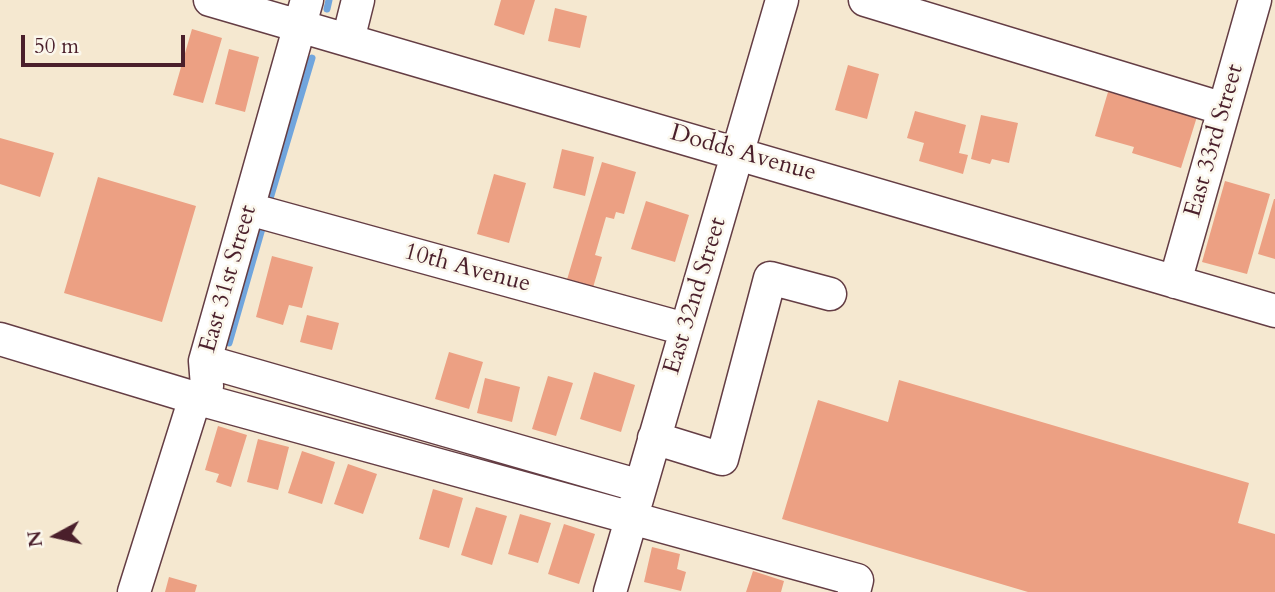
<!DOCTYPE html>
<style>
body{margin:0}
#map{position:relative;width:1275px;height:592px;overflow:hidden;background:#f5e8d0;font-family:Cardo,serif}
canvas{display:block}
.north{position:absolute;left:21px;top:501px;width:70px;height:70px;-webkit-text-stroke:5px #fbf7ec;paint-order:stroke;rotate:262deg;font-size:19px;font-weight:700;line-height:28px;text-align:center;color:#4a1f2b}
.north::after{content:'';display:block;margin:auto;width:24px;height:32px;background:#4a1f2b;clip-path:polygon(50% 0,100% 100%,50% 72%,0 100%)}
.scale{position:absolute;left:21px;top:35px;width:164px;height:32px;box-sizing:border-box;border:4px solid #4a1f2b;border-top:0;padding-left:9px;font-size:21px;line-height:24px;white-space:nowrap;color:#4a1f2b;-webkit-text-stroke:5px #fbf7ec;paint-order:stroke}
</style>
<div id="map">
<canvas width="1275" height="592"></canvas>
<div class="north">N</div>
<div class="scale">50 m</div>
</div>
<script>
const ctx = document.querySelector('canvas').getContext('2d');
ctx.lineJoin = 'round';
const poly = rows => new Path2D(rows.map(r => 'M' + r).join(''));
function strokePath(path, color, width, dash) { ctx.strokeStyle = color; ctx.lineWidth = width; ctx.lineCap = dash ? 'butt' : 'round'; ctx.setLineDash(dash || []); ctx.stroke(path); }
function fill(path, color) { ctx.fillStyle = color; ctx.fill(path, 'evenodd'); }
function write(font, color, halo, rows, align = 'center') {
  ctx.font = font + ' Cardo,serif'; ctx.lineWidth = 5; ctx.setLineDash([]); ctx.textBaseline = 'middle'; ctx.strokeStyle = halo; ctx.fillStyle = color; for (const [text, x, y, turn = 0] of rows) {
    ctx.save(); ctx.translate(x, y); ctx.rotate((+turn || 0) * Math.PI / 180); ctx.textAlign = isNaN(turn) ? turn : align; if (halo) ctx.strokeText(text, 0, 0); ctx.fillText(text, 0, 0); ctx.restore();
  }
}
strokePath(poly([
 [327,9,329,0],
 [269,202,312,58],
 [229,343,263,225]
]), '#70a5dd', 7);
fill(poly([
 [501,0,535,0,524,35,494,25],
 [555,8,587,16,580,48,548,41],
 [192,29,222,38,203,103,173,95],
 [229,49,259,57,245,112,215,104],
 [848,65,879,74,867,119,835,110],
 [1108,92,1148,103,1151,92,1200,107,1181,168,1132,153,1134,147,1095,136],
 [915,111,966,125,959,153,968,155,963,174,919,161,924,143,907,138],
 [981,115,1018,123,1009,163,992,159,990,164,971,159],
 [0,138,54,153,40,197,0,184],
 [562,149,594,157,585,196,553,188],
 [602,162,636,172,624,214,616,212,614,219,606,217,595,255,602,257,592,291,566,283],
 [494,174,526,183,509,243,477,234],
 [98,177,196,206,162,322,64,293],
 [1225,181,1270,194,1247,274,1202,262],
 [1274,199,1275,199,1275,259,1258,254],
 [646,201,689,215,675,262,631,249],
 [272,256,313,267,302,308,289,305,283,325,256,317],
 [307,315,339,323,332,350,300,342],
 [449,352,483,362,469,409,435,399],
 [594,372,635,385,621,432,580,419],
 [548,376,573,383,556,436,532,429],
 [485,378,520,387,512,422,477,413],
 [899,380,1249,483,1238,523,1275,534,1275,592,1028,592,782,519,818,400,888,422],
 [218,426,247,435,231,487,216,482,219,474,205,470],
 [258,439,289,447,278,490,247,482],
 [302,451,335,462,322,504,288,493],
 [348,464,377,474,363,514,334,504],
 [433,489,463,498,449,548,419,539],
 [476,507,507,516,492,565,461,555],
 [520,514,551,523,538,563,508,554],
 [564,524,595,534,579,584,548,574],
 [652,547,680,554,677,569,686,572,681,591,644,582],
 [753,571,784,581,781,592,746,592],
 [169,577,197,585,195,592,165,592]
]), '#eca083');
const minor = poly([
 [210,0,1275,311],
 [865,0,1224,109],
 [348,40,358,0],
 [249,209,685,329],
 [1175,282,1255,0],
 [0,339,195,398,857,580,854,592],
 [205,361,640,486],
 [654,438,722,459,770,278,830,294],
 [134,592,195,398,207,386,205,361,307,0],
 [610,592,782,0]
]);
strokePath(minor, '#643d44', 35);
strokePath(minor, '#fff', 32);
write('24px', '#4a1f2b', '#fbf7ec', [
 ["East 33rd Street",1215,141,-74],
 ["Dodds Avenue",743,154,16],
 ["10th Avenue",467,269,15],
 ["East 31st Street",229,279,-74],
 ["East 32nd Street",696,296,-73]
]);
</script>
